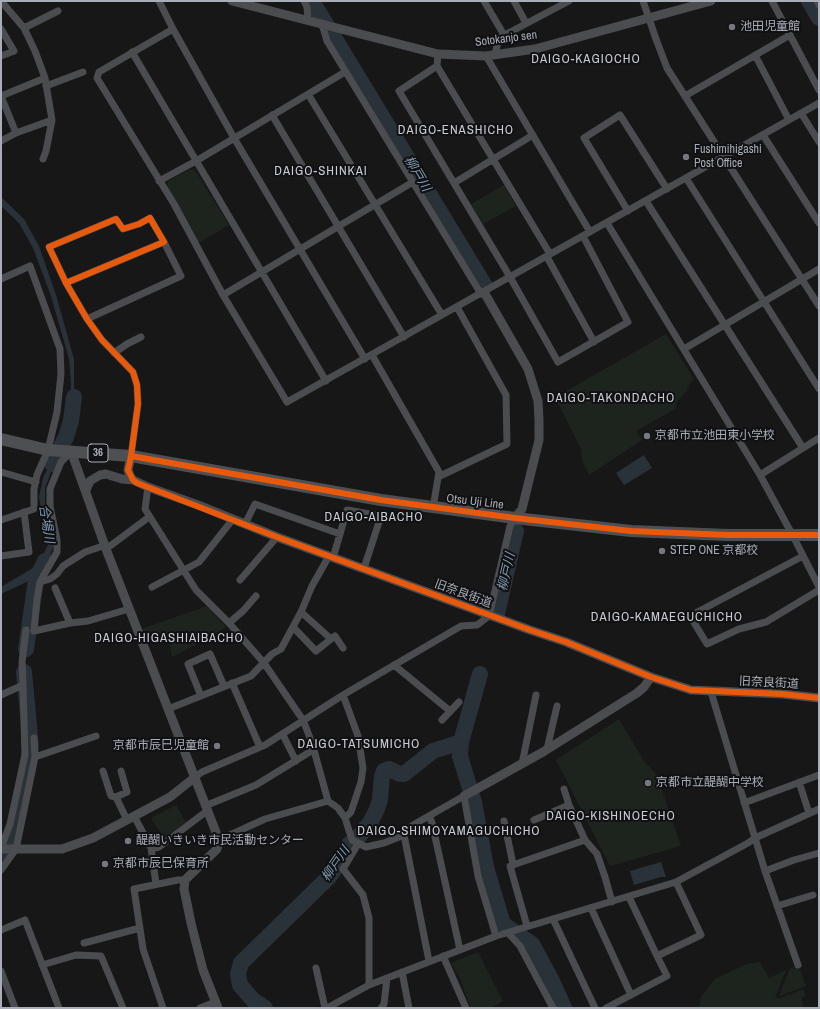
<!DOCTYPE html>
<meta charset="utf-8">
<style>
body{margin:0}
#map{position:relative;width:820px;height:1009px;overflow:hidden;background:#171717;font-family:"Archivo Narrow",sans-serif}
canvas{display:block}
.frame{position:absolute;inset:0;border:2px solid #a8adb8;pointer-events:none}
</style>
<div id="map">
<canvas width="820" height="1009"></canvas>
<div class="frame"></div>
</div>
<script>
const ctx = document.querySelector('canvas').getContext('2d');
ctx.lineJoin = 'round';
function fill(path, color) { ctx.fillStyle = color; ctx.fill(path, 'evenodd'); }
const poly = rows => new Path2D(rows.map(r => 'M' + r).join(''));
function strokePath(path, color, width, dash) { ctx.strokeStyle = color; ctx.lineWidth = width; ctx.lineCap = dash ? 'butt' : 'round'; ctx.setLineDash(dash || []); ctx.stroke(path); }
function write(font, color, halo, rows, align = 'center') {
  ctx.font = font + ' "Archivo Narrow","Noto Sans JP",sans-serif'; ctx.lineWidth = 4; ctx.setLineDash([]); ctx.textBaseline = 'middle'; ctx.strokeStyle = halo; ctx.fillStyle = color; for (const [text, x, y, turn = 0] of rows) {
    ctx.save(); ctx.translate(x, y); ctx.rotate((+turn || 0) * Math.PI / 180); ctx.textAlign = isNaN(turn) ? turn : align; if (halo) ctx.strokeText(text, 0, 0); ctx.fillText(text, 0, 0); ctx.restore();
  }
}
fill(poly([
 [191,169,195,170,229,225,197,244,167,187,168,181],
 [504,185,516,206,483,224,471,204],
 [666,334,694,379,690,383,687,391,678,400,675,409,636,431,642,440,589,475,582,460,581,449,557,401,559,395],
 [207,606,226,627,201,642,172,657,168,635,146,640,141,629],
 [619,719,644,761,657,775,681,846,610,866,556,760],
 [176,805,186,822,164,838,151,818],
 [478,952,503,1001,491,1008,471,1008,460,979,451,963],
 [760,962,769,978,786,970,775,998,780,998,803,989,806,996,801,998,803,1005,802,1008,699,1008,701,997,715,979,747,964],
 [798,965,806,986,779,996,790,968]
]), '#1d241e');
fill(poly([
 [802,1,808,1,819,20,819,28],
 [1,197,24,219,39,246,56,295,74,359,74,411,45,488,45,506,54,544,50,556,38,579,33,579,1,594,1,587,38,565,48,545,39,497,43,478,59,446,69,411,71,385,69,359,51,296,33,248,19,223,1,206],
 [644,455,652,468,624,485,616,473],
 [661,862,666,877,661,877,634,885,630,871]
]), '#2a3239');
strokePath(poly([
 [312,1,485,286],
 [809,1,819,18],
 [52,464,66,437,71,421,74,397],
 [497,614,516,531],
 [26,649,36,580,45,561],
 [461,742,460,756,474,802,486,867,503,924,532,944,552,981,564,1008],
 [1,860,4,858,13,838,31,747,24,672],
 [265,1008,253,1000,240,985,238,974,241,963,329,877,344,855,349,844,354,842,370,823,377,809,380,799,382,776,384,771,389,769,400,774,404,774,433,751,461,742,480,674]
]), '#2a3239', 16);
strokePath(poly([
 [1,1,24,28,35,51,45,78,52,120,46,151,43,159],
 [159,1,173,29,234,138,365,359],
 [304,1,307,7,308,20],
 [484,1,504,35],
 [514,1,526,23],
 [643,1,656,39,667,68,819,306],
 [772,1,819,90],
 [817,1,819,5],
 [322,24,327,41,481,294],
 [24,28,58,11],
 [1,29,14,51,1,56],
 [173,29,99,72,97,78,174,204,223,295,287,402,819,103],
 [132,52,326,381],
 [438,54,437,66,399,91,510,277,558,362,628,322,583,236],
 [495,54,499,38,569,1],
 [755,55,789,120],
 [486,56,590,232],
 [437,66,550,254],
 [46,86,83,72],
 [308,94,442,315],
 [1,96,45,78],
 [1,96,16,133],
 [685,96,790,35],
 [801,113,819,142],
 [272,115,404,337],
 [763,135,819,223],
 [1,141,16,133,52,120],
 [686,178,819,389],
 [159,181,196,161,345,72],
 [454,183,533,135],
 [646,201,803,448],
 [628,211,584,138,620,115,667,189],
 [607,223,760,475,793,536,819,587],
 [547,257,594,342],
 [1,279,30,266,60,349,61,374,57,412,48,450,37,475,34,489,34,509,1,520],
 [66,283,164,242,150,218,139,224,123,229,116,219,49,247,66,283,87,319,102,340,133,372,137,385,138,404,131,456],
 [223,295,413,182],
 [87,319,181,276,164,242],
 [684,349,819,269],
 [114,353,127,344,141,337],
 [372,355,439,472,433,508],
 [71,452,61,462,50,489,50,506,57,540,57,552,40,582,37,599,34,631,70,623,88,621,129,609],
 [1,472,36,482],
 [760,475,819,438],
 [438,477,507,444,506,395,457,307],
 [148,487,145,509,196,590,229,623,264,663,303,720,312,743,328,801,338,808,345,818,352,840,366,847,384,843,404,835,413,825,464,796,478,876,496,936],
 [245,524,255,504,340,534],
 [106,549,149,517],
 [1,556,29,552,24,512],
 [803,556,690,616,707,644,739,629,766,622,819,590],
 [333,558,347,510,381,516,364,568],
 [240,580,277,537],
 [40,582,50,579,57,574,63,566,85,552,106,545],
 [152,587,199,562,233,519],
 [55,588,70,623],
 [229,623,243,611,256,596],
 [293,627,316,651,331,639,301,612],
 [331,639,335,636,343,648],
 [394,665,450,711],
 [232,683,260,747],
 [23,685,22,662,26,630],
 [711,692,765,871,798,965],
 [1,695,23,685,25,755,10,824,1,848],
 [343,695,358,736,363,768,361,782,351,812,345,818],
 [201,696,188,664,210,654,224,686],
 [168,709,251,676,272,654,281,649,301,612,312,586,329,556],
 [442,720,459,702],
 [283,735,296,761],
 [34,738,35,757],
 [547,749,557,706],
 [522,764,536,695],
 [103,771,111,796,116,797],
 [121,771,127,792,116,797,127,820],
 [194,778,202,772,265,745,343,695,461,626,477,625,489,616,510,526,515,518],
 [799,782,809,813],
 [564,789,569,805,585,840,597,854,605,877,612,902],
 [744,803,819,775],
 [205,806,256,785,313,750],
 [134,816,151,848,155,848,159,847,207,811],
 [429,816,432,823,460,950],
 [534,820,569,805],
 [504,821,513,864],
 [404,835,429,961],
 [219,840,265,819,328,801],
 [358,844,343,869,363,895,369,918,369,985],
 [151,848,156,884],
 [1,870,16,849,35,757,96,736],
 [765,871,794,860,819,853],
 [629,897,657,956],
 [777,906,813,895],
 [591,908,631,995],
 [553,919,595,1008],
 [527,926,510,866,585,840],
 [1,930,25,920,59,1008],
 [508,933,520,946,553,1008],
 [84,943,140,928],
 [443,956,466,1008],
 [42,965,76,955,101,956,123,1008],
 [316,968,325,1008],
 [1,971,15,1008],
 [402,972,409,1008],
 [163,1008,143,949,134,889,178,880,185,880],
 [200,1008,215,1002],
 [327,1008,369,985,496,936,676,882,748,843,755,838,819,809],
 [381,1008,384,1004,387,978],
 [606,1008,667,976,657,956,701,935,676,882]
]), '#4b4c50', 7);
strokePath(poly([
 [232,1,438,54,486,56,535,49,711,1],
 [484,292,528,369,538,401,539,420,539,440,522,509,515,518],
 [71,451,106,549,219,840,217,849,185,880,184,889,191,923,203,970,218,1008],
 [131,456,128,470,130,476,133,480,148,487,198,505,277,537,530,630,566,642,651,677,691,690,782,694,819,698],
 [86,490,90,481,100,475,106,474,122,479,133,480],
 [464,796,543,752,637,693,644,687,651,677],
 [1,849,62,849,93,838,170,797,194,778]
]), '#4b4c50', 9);
strokePath(poly([
 [1,439,48,450,131,456,381,500,515,518,631,531,728,535,819,535]
]), '#4d4f52', 12);
strokePath(poly([
 [66,283,164,242,150,218,139,224,123,229,116,219,49,247,66,283,87,319,102,340,133,372,137,385,138,404,131,456,128,470,133,480,137,483,277,537,530,630,566,642,651,677,691,690,782,694,819,698],
 [131,456,381,500,515,518,631,531,728,535,819,535]
]), '#e8590c', 6);
for (const [x, y, r, color] of [
 [732,27,4,"#757880"],
 [686,157,4,"#757880"],
 [647,436,4,"#757880"],
 [662,551,4,"#757880"],
 [217,746,4,"#757880"],
 [648,783,4,"#757880"],
 [128,841,4,"#757880"],
 [105,864,4,"#757880"]
]) { const dot = new Path2D(); dot.arc(x, y, r, 0, 2 * Math.PI); ctx.fillStyle = color; ctx.fill(dot); strokePath(dot, '#111113', 1.5); }
for (const [x, y, w] of [
 [98,453,20]
]) { const box = new Path2D(); box.roundRect(x - w / 2, y - 9, w, 18, 3); ctx.fillStyle = '#111113'; ctx.fill(box); strokePath(box, '#a8adb8', 1); }
write('bold 11px', '#a8adb8', null, [
 ["36",98,453]
]);
write('12px', '#a8adb8', '#111113', [
 ["池田児童館",740,27],
 ["Fushimihigashi",694,150],
 ["Post Office",694,164],
 ["京都市立池田東小学校",655,436],
 ["STEP ONE 京都校",670,551],
 ["京都市辰巳児童館",209,746,"right"],
 ["京都市立醍醐中学校",656,783],
 ["醍醐いきいき市民活動センター",136,841],
 ["京都市辰巳保育所",113,864]
], 'left');
write('12px', '#a8adb8', '#111113', [
 ["Sotokanjo sen",506,39,-7],
 ["Otsu Uji Line",475,502,7],
 ["旧奈良街道",463,594,20],
 ["旧奈良街道",769,683,3]
]);
ctx.letterSpacing = '1px';
write('13px', '#c9ccd4', '#111113', [
 ["DAIGO-KAGIOCHO",586,60],
 ["DAIGO-ENASHICHO",456,131],
 ["DAIGO-SHINKAI",321,172],
 ["DAIGO-TAKONDACHO",611,399],
 ["DAIGO-AIBACHO",374,518],
 ["DAIGO-KAMAEGUCHICHO",667,618],
 ["DAIGO-HIGASHIAIBACHO",169,639],
 ["DAIGO-TATSUMICHO",359,745],
 ["DAIGO-KISHINOECHO",611,817],
 ["DAIGO-SHIMOYAMAGUCHICHO",449,832]
]);
ctx.letterSpacing = '0px';
write('italic 13px', '#7f9bb3', '#111113', [
 ["柳戸川",417,174,59],
 ["合場川",46,524,81],
 ["柳戸川",507,572,-77],
 ["柳戸川",336,864,-55]
]);
</script>
